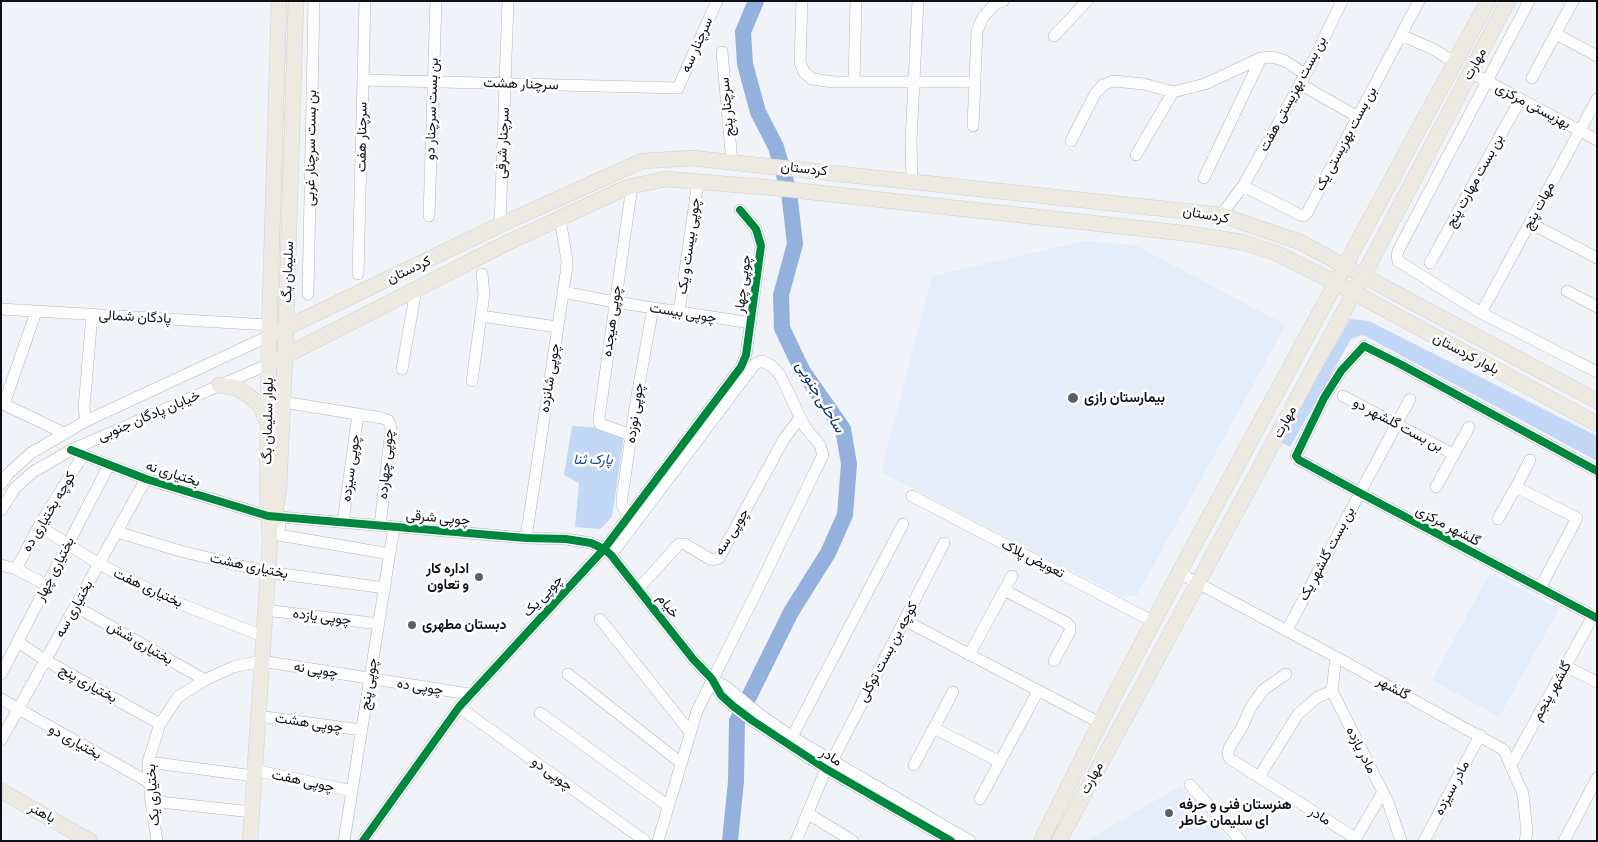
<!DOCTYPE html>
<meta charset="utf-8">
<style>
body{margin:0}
#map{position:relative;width:1598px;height:842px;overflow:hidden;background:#f0f4f9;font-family:Literata,serif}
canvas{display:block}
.frame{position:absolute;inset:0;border:2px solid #0c0f15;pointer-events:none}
</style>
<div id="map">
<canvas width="1598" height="842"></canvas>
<div class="frame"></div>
</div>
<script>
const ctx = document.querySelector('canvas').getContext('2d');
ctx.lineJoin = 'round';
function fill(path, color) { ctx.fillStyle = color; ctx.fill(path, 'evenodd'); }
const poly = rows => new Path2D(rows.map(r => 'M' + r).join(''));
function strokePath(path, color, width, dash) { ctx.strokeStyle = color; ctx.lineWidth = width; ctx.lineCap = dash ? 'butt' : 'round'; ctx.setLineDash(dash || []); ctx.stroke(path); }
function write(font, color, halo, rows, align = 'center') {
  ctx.font = font + ' Literata,Vazirmatn,serif'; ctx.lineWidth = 5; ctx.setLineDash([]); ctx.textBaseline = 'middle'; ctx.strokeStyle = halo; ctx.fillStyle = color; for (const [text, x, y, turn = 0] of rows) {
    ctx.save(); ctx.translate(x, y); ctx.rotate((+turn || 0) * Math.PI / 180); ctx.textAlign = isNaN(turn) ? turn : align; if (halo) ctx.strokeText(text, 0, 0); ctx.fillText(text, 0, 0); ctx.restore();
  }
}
fill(poly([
 [1085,241,1135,245,1286,325,1137,595,1122,597,881,472,932,276],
 [1490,573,1559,609,1499,717,1432,680],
 [1180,786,1230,841,1086,841]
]), '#e4edfa');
fill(poly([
 [1350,319,1369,321,1597,436,1597,461,1363,335,1351,339,1290,447,1280,442],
 [572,426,592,427,624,436,612,517,600,529,575,527,579,483,564,475]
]), '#c3d7f7');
strokePath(poly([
 [730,841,736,781,737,721,791,612,828,553,845,515,849,464,843,429,802,370,782,328,781,295,795,244,789,192,776,147,758,112,745,64,743,32,756,1]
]), '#94b1de', 16);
const minor = poly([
 [802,1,800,62,804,72,812,79,834,82,975,82],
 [1529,1,1398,251,1397,256,1398,261,1481,313,1597,372],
 [1556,34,1597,56],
 [1401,35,1433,49,1456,63],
 [1054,36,1087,1],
 [722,52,732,162],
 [1470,72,1597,140],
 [1532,78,1573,1],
 [363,80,678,88,717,1],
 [854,82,856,1],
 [1300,84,1358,117],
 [973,126,977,31,983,17,995,4,1003,1],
 [1071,141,1095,94,1103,85,1113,81,1144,84,1173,92,1205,84,1261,58,1273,57,1285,61,1305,74],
 [1136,155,1173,92],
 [1204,178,1261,58],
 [912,181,911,141,918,1],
 [1243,186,1300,215,1303,216,1307,213,1419,1],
 [1221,215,1243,186,1270,138,1314,59,1342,1],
 [429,216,436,1],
 [1530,223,1597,258],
 [500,225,508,1],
 [1430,263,1520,100],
 [358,274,365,1],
 [1567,291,1597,307],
 [563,292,615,302,751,323],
 [308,294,314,1],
 [1,309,269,325],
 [679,312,698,181],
 [1481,313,1597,99],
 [481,316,557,327],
 [402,369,416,290],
 [472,381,484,294,482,274],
 [1343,396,1453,454],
 [283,402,382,418,389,421,391,429,380,526],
 [1,403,64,433],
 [4,404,36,312],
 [86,421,84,408,92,315],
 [631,435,600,424,599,418,632,186],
 [71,450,146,479,268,516,526,538,566,539,591,543,604,549,611,555,693,659,712,679,721,695,733,706,753,721,826,769,951,841],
 [1530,460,1516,487,1577,518,1540,588],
 [1597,471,1400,364,1364,346,1341,371,1324,398,1296,456,1299,460,1360,493,1597,618],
 [1,484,8,474,31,453,86,421,269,336],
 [1436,487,1469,427],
 [912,496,1154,622],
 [1,510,15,488,33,472,71,450,269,364],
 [630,516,622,505,622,498,636,401,653,308],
 [280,517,279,535,390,554],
 [1498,519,1516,487],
 [343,522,358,414],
 [39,526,99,564,170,600,263,636],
 [117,532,180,551,267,572,385,588],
 [526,538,566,273,567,260,560,219],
 [611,555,755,364,762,361,772,366,780,375,805,427,820,445,823,455,756,593,697,711,658,841],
 [1,565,16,569,47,585],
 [16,569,39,526,83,455],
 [1179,573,1336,657,1504,750,1523,794,1527,832,1525,841],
 [639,588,679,544,685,544,710,559,713,560,719,558,784,439,800,418],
 [1004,590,1067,623,1070,627,1070,631,1054,661],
 [75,606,205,680],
 [265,610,379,624],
 [600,619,690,732],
 [904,620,1100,723],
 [1287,630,1410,399],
 [18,642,45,660,160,724],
 [969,655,1012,576],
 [1336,657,1332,691,1388,802,1401,841],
 [1565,666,1597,682],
 [1,674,109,465],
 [568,674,681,763],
 [1286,674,1263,690,1251,707,1243,725,1229,748,1228,754,1230,759,1259,777,1298,714,1318,697,1332,691],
 [712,679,725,686,758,713,792,737,970,841],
 [1,699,150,783],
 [459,707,645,841],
 [540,713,668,806],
 [257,716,362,730],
 [934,728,1000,762],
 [792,737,903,524],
 [1,740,146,479],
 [832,761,944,543],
 [148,762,254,776],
 [914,765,953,692],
 [1511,765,1593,616],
 [254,770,352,791],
 [1259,777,1355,838],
 [1190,785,1241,841],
 [980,799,1038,691],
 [151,801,252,812],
 [807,813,853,841],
 [157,841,151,801,148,762,160,724,178,697,205,680,233,667,261,661,469,694],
 [344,841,394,527],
 [363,841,459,707,604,549,741,367,746,355,761,246,756,229,740,210],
 [796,841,826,769],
 [1354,841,1383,792],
 [1424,841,1480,735],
 [1564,841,1597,778]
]);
const major = poly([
 [269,336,500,225,642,161,692,158,1221,215,1300,242,1597,401],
 [269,364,507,243,621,190,632,186,666,179,775,188,1191,234,1242,242,1276,253,1336,283,1597,424],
 [219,385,237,388,249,396,259,404,267,421],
 [274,521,279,488,285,357,296,1],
 [1,791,90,841],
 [250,841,270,541,267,489,269,336,279,1],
 [1041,841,1100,723,1179,573,1488,1],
 [1059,841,1363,276,1508,1]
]);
strokePath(minor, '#b1b5ba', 12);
strokePath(major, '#ced0d2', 16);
strokePath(minor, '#fdfdfe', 11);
strokePath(major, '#edeae1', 15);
strokePath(poly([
 [71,450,146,479,268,516,526,538,566,539,591,543,604,549,611,555,693,659,712,679,721,695,733,706,753,721,826,769,951,841],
 [1597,471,1400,364,1364,346,1341,371,1324,398,1296,456,1299,460,1360,493,1597,618],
 [363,841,459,707,604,549,741,367,746,355,761,246,756,229,740,210]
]), '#00873e', 8);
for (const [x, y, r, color] of [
 [1073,398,6,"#5c5f65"],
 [479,577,5,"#5c5f65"],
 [412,625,5,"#5c5f65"],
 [1169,813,5,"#5c5f65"]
]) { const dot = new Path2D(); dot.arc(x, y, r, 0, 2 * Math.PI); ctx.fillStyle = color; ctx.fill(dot); strokePath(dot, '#fff', 2); }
write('14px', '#0c0f15', '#fff', [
 ["سرچنار سه",697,45,-66],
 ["مهارت",1475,64,-62],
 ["سرچنار هشت",521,84,2],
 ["بن بست بهزیستی هفت",1293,94,-62],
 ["بهزیستی مرکزی",1533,106,28],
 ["سرچنار پنج",727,107,-95],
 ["بن بست سرچنار دو",432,109,-88],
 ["سرچنار هفت",362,137,-89],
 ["بن بست بهزیستی یک",1346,139,-62],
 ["سرچنار شرقی",503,143,-87],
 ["بن بست سرچنار غربی",311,148,-89],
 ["کردستان",804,169,6],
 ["بن بست مهارت پنج",1475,181,-61],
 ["مهات پنج",1539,206,-62],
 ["کردستان",1206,215,10],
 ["چوپی بیست و یک",689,246,-82],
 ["کردستان",409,270,-25],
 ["سلیمان بگ",288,272,-88],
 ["چوپی چهار",743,284,-83],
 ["چوپی بیست",683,313,9],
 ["پادگان شمالی",135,317,3],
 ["چوپی هیجده",612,321,-82],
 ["بلوار کردستان",1466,354,28],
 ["چوپی شانزده",550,378,-81],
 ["چوپی نوزده",635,413,-82],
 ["خیابان پادگان جنوبی",149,416,-23],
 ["بلوار سلیمان بگ",268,421,-89],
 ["مهارت",1285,422,-62],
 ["بن بست گلشهر دو",1398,425,28],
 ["چوپی چهارده",386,464,-85],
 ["چوپی سیزده",351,468,-82],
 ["بختیاری نه",173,474,18],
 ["کوچه بختیاری ده",49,512,-59],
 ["چوپی شرقی",438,518,5],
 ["گلشهر مرکزی",1448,526,28],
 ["چوپی سه",732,532,-58],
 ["بن بست گلشهر یک",1327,554,-62],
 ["تعویض پلاک",1033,559,27],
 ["بختیاری هشت",249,566,12],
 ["بختیاری چهار",55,569,-63],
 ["بختیاری هفت",148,588,25],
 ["چوپی یک",543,596,-47],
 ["خیام",668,606,53],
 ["بختیاری سه",74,609,-61],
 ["چوپی یازده",322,617,7],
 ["بختیاری شش",140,643,30],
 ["کوچه بن بست توکلی",888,652,-62],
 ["چوپی نه",316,670,9],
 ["بختیاری پنج",88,684,29],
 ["چوپی پنج",369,684,-81],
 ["چوپی ده",420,687,9],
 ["گلشهر",1393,688,29],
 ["گلشهر پنجم",1552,691,-61],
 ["چوپی هشت",309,723,8],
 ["بختیاری دو",75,742,29],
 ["مادر یازده",1361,750,63],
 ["مادر",831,757,32],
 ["چوپی دو",552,774,36],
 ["مهارت",1092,778,-62],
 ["چوپی هفت",303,781,12],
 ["مادر سیزده",1452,788,-62],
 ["بختیاری یک",153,795,-94],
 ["باهنر",42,813,28],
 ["مادر",1320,816,32]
]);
write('bold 14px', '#0c0f15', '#fff', [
 ["بیمارستان رازی",1084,398],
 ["اداره کار",469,569,"right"],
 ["و تعاون",469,585,"right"],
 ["دبستان مطهری",422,625],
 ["هنرستان فنی و حرفه",1179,805],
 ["ای سلیمان خاطر",1179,821]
], 'left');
write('italic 14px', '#12418c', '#fff', [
 ["پارک ثنا",593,460]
]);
write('italic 15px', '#072b63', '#fff', [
 ["ساحلی جنوبی",820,397,59]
]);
</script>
